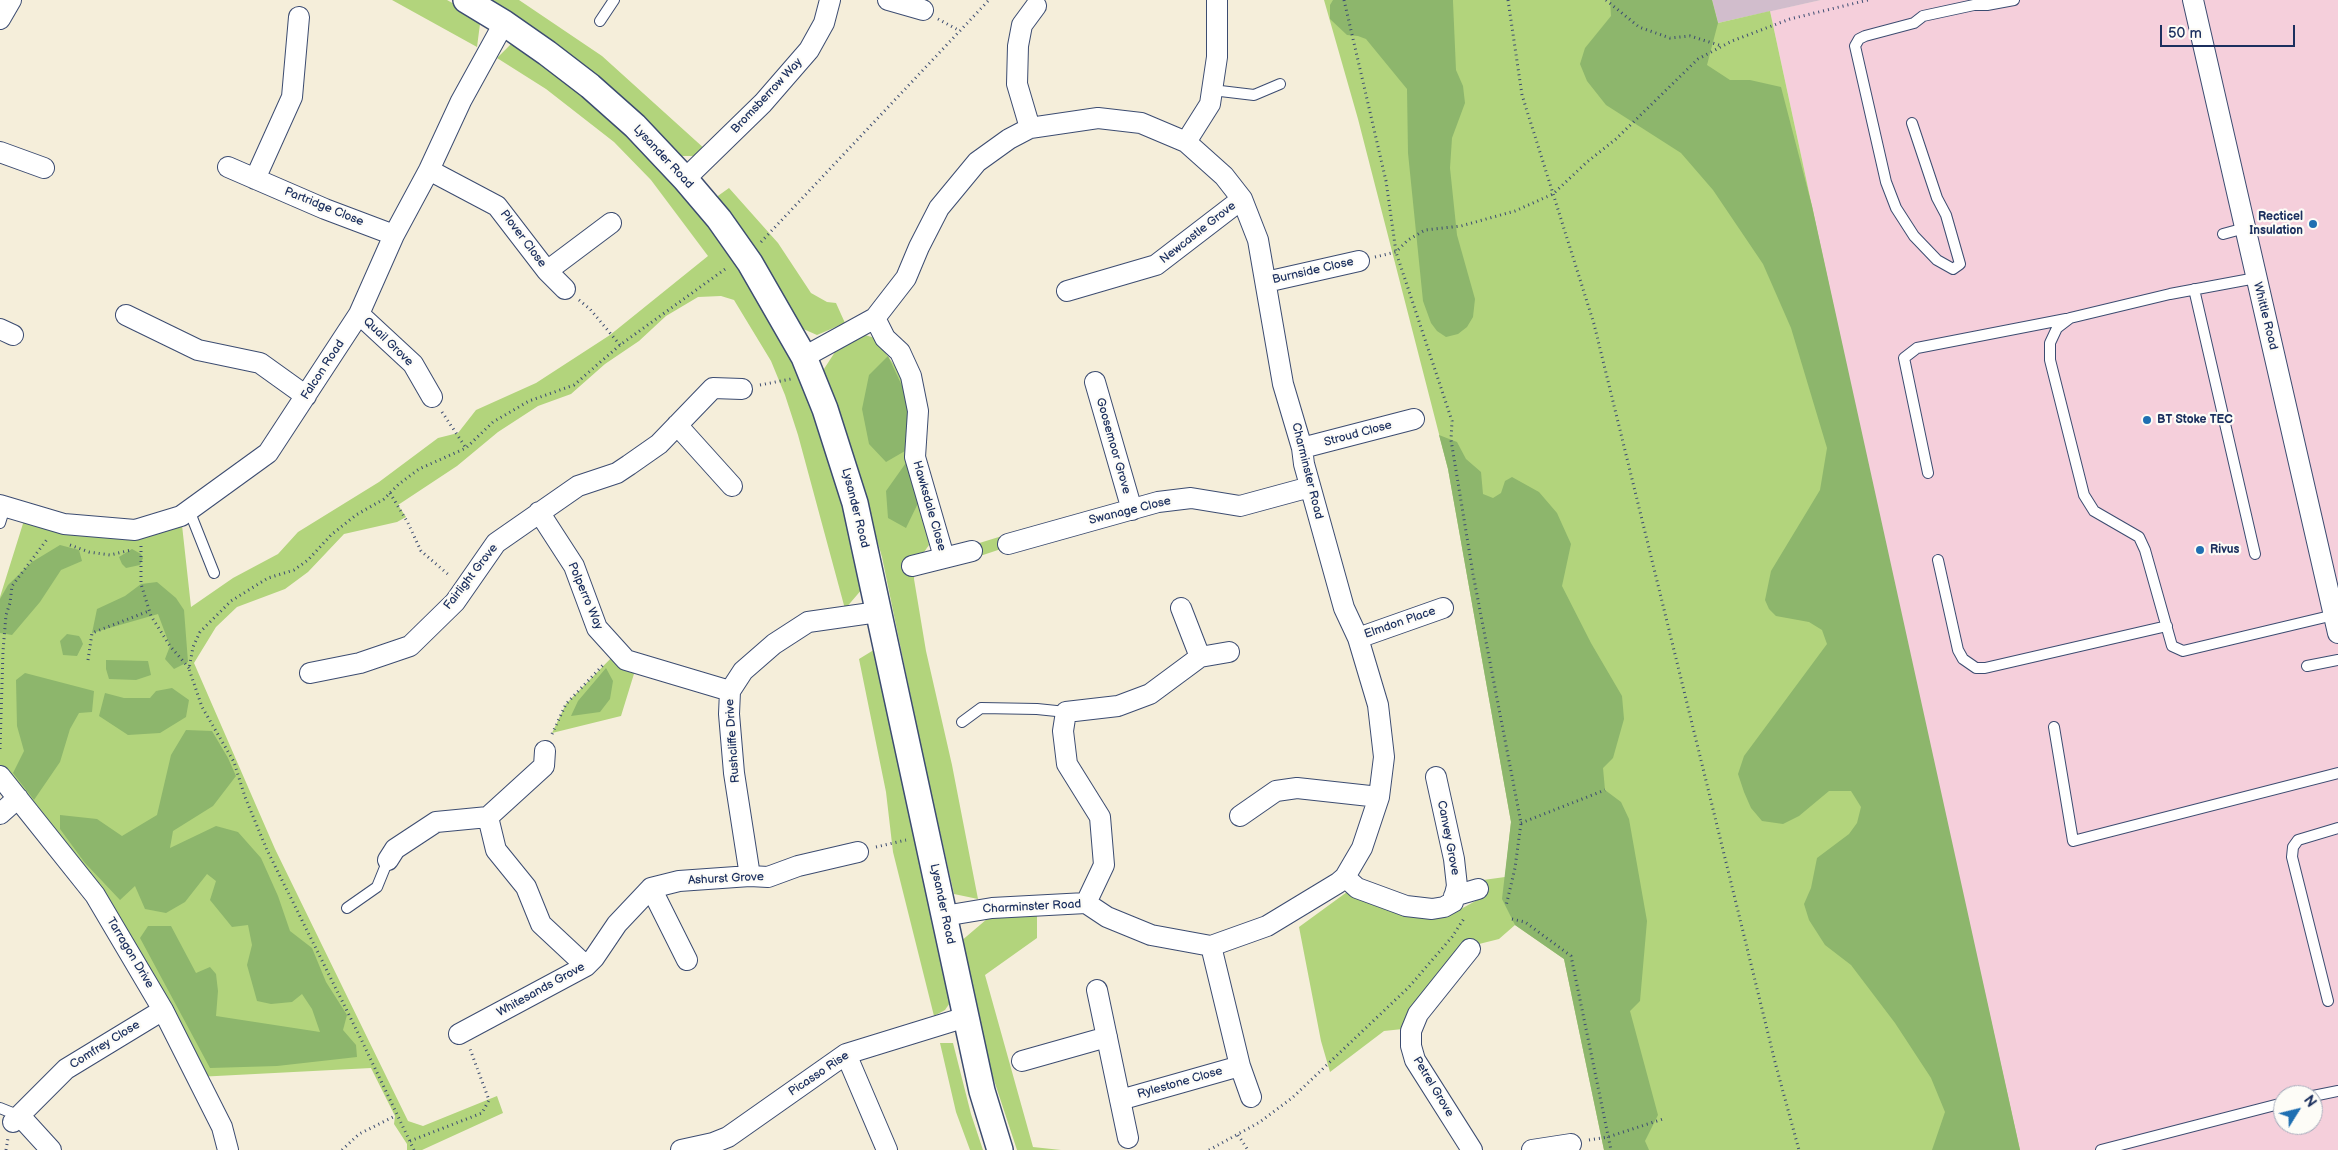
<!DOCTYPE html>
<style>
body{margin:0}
#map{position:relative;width:2338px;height:1150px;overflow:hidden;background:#f5eeda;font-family:"Balsamiq Sans",sans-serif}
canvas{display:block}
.north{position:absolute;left:2273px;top:1085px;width:50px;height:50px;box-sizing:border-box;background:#fdfcf7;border:1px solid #a3aaba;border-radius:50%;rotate:54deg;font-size:14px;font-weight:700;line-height:20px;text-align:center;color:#1b2f5e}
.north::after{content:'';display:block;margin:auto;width:18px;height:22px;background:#1f6fb2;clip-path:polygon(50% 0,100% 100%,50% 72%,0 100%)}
.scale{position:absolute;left:2160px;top:25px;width:135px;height:22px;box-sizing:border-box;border:2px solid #1b2f5e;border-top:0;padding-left:6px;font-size:15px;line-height:18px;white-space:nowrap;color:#1b2f5e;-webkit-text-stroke:4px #fdfcf7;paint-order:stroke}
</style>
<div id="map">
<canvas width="2338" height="1150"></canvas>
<div class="north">N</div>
<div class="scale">50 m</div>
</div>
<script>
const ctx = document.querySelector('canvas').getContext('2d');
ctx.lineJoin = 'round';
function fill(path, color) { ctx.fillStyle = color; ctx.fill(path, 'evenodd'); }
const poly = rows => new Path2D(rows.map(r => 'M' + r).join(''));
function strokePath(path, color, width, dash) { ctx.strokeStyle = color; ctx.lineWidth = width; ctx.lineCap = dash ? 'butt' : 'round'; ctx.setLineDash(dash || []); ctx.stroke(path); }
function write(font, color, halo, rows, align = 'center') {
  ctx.font = font + ' "Balsamiq Sans",sans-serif'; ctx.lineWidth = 4.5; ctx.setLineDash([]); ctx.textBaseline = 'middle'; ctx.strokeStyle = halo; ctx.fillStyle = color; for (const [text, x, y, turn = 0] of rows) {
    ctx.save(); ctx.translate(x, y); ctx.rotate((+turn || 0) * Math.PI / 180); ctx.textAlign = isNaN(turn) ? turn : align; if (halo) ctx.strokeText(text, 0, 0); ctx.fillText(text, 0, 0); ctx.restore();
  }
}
fill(poly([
 [1821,0,2338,0,2338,1150,2020,1150,1893,582,1770,11],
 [2283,1095,2313,1095,2313,1125,2283,1125]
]), '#f5cfdb');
fill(poly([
 [1712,0,1821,0,1718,23]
]), '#d1bdcc');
fill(poly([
 [392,0,447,0,472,14,480,24,477,47],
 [490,0,519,0,602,56,706,150,693,156,680,156,643,116,591,71],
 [1324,0,1712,0,1718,23,1770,11,1893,582,2020,1150,1604,1150,1564,959,1515,925,1499,939,1475,945,1412,1028,1384,1031,1330,1072,1321,1041,1299,927,1347,892,1432,917,1459,910,1481,898,1476,881,1505,877,1511,822,1448,469,1358,119],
 [512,43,565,76,670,175,755,286,795,363,831,455,863,588,845,609,798,435,785,395,771,361,734,300,721,296,698,297,666,316,639,341,605,364,571,394,538,406,498,432,457,466,398,505,406,517,397,522,344,534,308,572,285,589,237,607,216,627,194,663,275,849,408,1121,423,1126,497,1096,503,1113,422,1150,407,1150,407,1144,394,1124,395,1116,371,1068,197,1077,160,1005,0,776,0,597,26,514,96,528,181,516,191,607,233,578,278,554,298,532,379,482,438,438,458,433,476,410,536,383,610,335,708,256,651,180,614,142,546,89,497,58],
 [729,188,778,243,811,293,827,302,836,303,845,323,817,335,801,328,715,198],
 [865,335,875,338,897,369,911,405,905,451,921,497,929,545,915,565,914,579,926,651,952,765,978,899,954,894,924,761,882,557,856,468,822,372,835,352],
 [1002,536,1007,547,977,557,973,545],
 [877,648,952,1000,945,1010,934,1016,893,852,886,792,859,659],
 [618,651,637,664,621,716,552,733,566,704],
 [1037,912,1037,938,985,975,1033,1147,1061,1150,1017,1150,988,1062,960,942,987,919,1006,913],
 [940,1043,953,1043,971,1114,983,1150,970,1150,956,1112]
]), '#b2d47c');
fill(poly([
 [1333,0,1453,0,1453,2,1456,70,1463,86,1465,103,1452,138,1450,168,1457,235,1475,299,1473,317,1467,327,1458,334,1446,337,1437,331,1431,323,1423,301,1408,153,1407,89,1366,39,1358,36,1347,35,1330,19,1330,5],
 [1610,0,1712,0,1718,23,1707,65,1730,80,1750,80,1781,87,1812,206,2020,1150,1932,1150,1945,1112,1931,1078,1895,1023,1851,965,1825,945,1809,920,1804,904,1811,888,1817,858,1849,834,1857,823,1861,807,1851,791,1829,791,1799,816,1783,824,1762,821,1751,808,1744,792,1738,774,1744,756,1827,644,1822,630,1809,622,1776,616,1769,609,1765,600,1771,571,1820,490,1827,448,1791,328,1763,264,1713,190,1681,153,1606,105,1587,81,1580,64,1585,48,1611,16],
 [888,356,911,405,905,451,886,462,869,444,862,409,869,375],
 [1439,435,1457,442,1466,459,1481,472,1483,494,1493,498,1501,493,1505,481,1512,477,1539,492,1557,513,1571,544,1562,586,1591,643,1622,696,1624,719,1613,758,1603,768,1605,790,1621,802,1629,819,1647,921,1640,1001,1630,1011,1658,1115,1645,1141,1649,1150,1604,1150,1564,959,1515,925,1502,899,1511,822,1448,469],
 [908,460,921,497,906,528,888,518,886,491],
 [60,545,79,550,82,561,61,570,40,602,12,635,0,633,0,599,8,585,32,562],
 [132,549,141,554,143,558,140,565,126,568,122,564,119,557],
 [157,582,176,598,184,610,188,662,174,669,165,659,170,646,158,614,92,633,97,609,125,596,141,584],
 [67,634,79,636,81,639,83,644,77,656,63,655,60,641],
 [106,660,148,661,151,675,136,680,109,679,106,669],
 [606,668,613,681,610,699,600,712,571,716,578,701],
 [25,673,94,691,92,712,79,713,70,729,60,762,34,800,13,773,24,751,17,726,16,680],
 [172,688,189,700,186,717,160,733,128,735,99,716,105,693,124,698,150,698,156,691],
 [186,730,212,731,228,758,236,776,213,806,173,831,170,848,216,826,238,832,261,858,278,896,290,931,312,948,326,982,347,1015,343,1030,356,1045,357,1057,277,1066,210,1068,140,938,148,926,171,926,196,973,210,967,216,974,218,991,216,1016,320,1032,312,1009,302,994,292,1002,271,1004,257,1001,247,965,252,945,248,925,232,927,210,900,216,881,207,874,185,902,166,913,145,909,135,886,120,900,85,863,60,829,60,815,97,819,122,836,157,815,171,755]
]), '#8db66c');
const service = poly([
 [600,21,614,0],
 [1212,90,1254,95,1280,84],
 [1912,123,1937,198,1946,215,1960,264,1953,269,1937,260,1914,236,1896,208,1886,182,1855,46,1859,39,1865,36,1914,23,1923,16,1974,5,1987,5,2014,0],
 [2223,234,2245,228],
 [2256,278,2170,294,2070,318,2057,328,2050,343,2050,360,2084,495,2094,511,2139,537,2145,550,2172,646,2183,651,2334,615],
 [2194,289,2255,554],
 [1928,473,1904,358,1917,348,2066,319],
 [189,510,214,573],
 [0,523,5,507],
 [1938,560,1958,650,1963,659,1976,668,1985,668,2167,626],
 [2307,666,2338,660],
 [962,722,981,708,1037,709,1066,712],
 [2054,727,2073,841,2338,773],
 [347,908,377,887,388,860],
 [2328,1001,2292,857,2293,847,2298,840,2338,828],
 [2313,1096,2338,1091],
 [0,1108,20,1116],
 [2101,1150,2283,1103]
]);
const minor = poly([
 [888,0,923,10],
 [2193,0,2338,633],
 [0,19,11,0],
 [1030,128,1017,84,1018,46,1022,25,1036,6],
 [1186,142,1210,104,1217,57,1217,0],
 [0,152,44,168],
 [228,167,325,209,394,235],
 [429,170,497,206,547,271,611,223],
 [255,179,292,97,299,17],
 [685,179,763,103,809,50,824,23,830,0],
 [547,271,565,289],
 [1266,282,1359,261],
 [1067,291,1156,265,1242,199],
 [359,314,413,364,432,397],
 [126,315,198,350,260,363,306,396],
 [875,318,885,338,900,352,911,376,918,411,915,457,944,557],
 [0,329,13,335],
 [804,357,875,318,906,278,919,247,939,208,977,162,1009,139,1030,128,1098,118,1141,123,1186,142,1224,176,1242,199,1258,240,1283,384,1302,448,1304,464,1344,608,1358,638,1378,705,1384,757,1379,797,1362,848,1345,877,1338,883,1267,926,1211,946,1151,935,1107,917,1086,903,992,908,944,916],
 [1095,382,1132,510],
 [677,425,732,486],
 [1302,448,1414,419],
 [0,505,64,524,135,530,181,516,268,453,359,314,394,235,429,170,461,101,504,23],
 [539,512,574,566,597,628,626,660,730,691],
 [1008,544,1158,502,1191,498,1240,506,1310,487],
 [912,566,972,551],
 [1181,608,1200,657],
 [1358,638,1443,608],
 [310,673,360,663,410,646,455,602,496,543,578,486,617,473,629,465,659,444,713,388,742,389],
 [0,776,95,895,163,1010,222,1127,228,1150],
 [0,814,18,798],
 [1240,816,1276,791,1297,788,1379,797],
 [488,817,544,766,545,751],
 [388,860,395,849,436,822,488,817,496,850,526,887,541,924,586,966],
 [750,876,734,773,729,714,730,691,743,671,774,644,808,622,878,612],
 [1345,877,1357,888,1406,906,1432,909,1444,907,1453,902,1457,886,1454,859,1436,777],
 [651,888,679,881,750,876,768,877,798,866,858,852],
 [651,888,687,960],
 [1454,896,1478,889],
 [1086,903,1104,865,1100,817,1067,764,1063,731,1066,712,1118,706,1150,694,1200,657,1229,652],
 [1211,946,1240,1066,1251,1097],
 [1470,949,1418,1014,1411,1031,1411,1046,1415,1060,1472,1150],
 [1097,990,1128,1138],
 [459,1034,586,966,594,958,617,924,651,888],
 [846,1054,887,1150],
 [1022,1061,1107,1037],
 [1120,1100,1240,1066],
 [20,1116,51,1150],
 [13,1122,66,1069,163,1010],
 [681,1150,713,1143,728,1137,846,1054,966,1017],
 [1532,1150,1571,1144]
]);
const tertiary = poly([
 [466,0,504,23,547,53,590,86,635,126,685,179,719,219,750,263,804,357,825,409,855,503,982,1091,1000,1150]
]);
strokePath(service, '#3c4c71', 12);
strokePath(minor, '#3c4c71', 22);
strokePath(tertiary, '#3c4c71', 28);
strokePath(poly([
 [1344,0,1386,181,1396,252,1452,421,1451,440,1473,574,1521,823,1515,868,1506,906],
 [1508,0,1522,95,1594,324,1776,1066,1799,1150],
 [1606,0,1639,27,1670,38,1690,36,1722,46],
 [938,19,960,31],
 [761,242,989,0],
 [1375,257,1396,252,1408,240,1425,230,1461,226,1515,211,1553,194,1587,162,1616,139,1698,59,1732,41,1790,19,1868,0],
 [579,300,590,309,620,345],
 [760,385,791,379],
 [442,412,466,448],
 [390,493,408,523,421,551,450,576],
 [70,545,89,552,110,555,131,550],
 [141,546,141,584,151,616,170,646,189,668],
 [88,660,92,633,149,611],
 [552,734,566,704,604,664],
 [0,749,3,651,6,615,10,603,12,586,48,538],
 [1521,823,1605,790],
 [876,847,906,840],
 [1512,919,1525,922,1571,956,1611,1150],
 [1238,1135,1248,1150],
 [1589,1140,1608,1137,1663,1119],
 [410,1141,482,1113,489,1100,470,1049],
 [6,1150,8,1138],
 [342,1150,359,1134,395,1116],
 [414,1150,361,1039,267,850,245,797,234,762,202,707,189,669,193,647,200,632,231,601,268,578,294,570,308,560,331,535,356,515,384,499,399,484,419,469,466,448,493,422,529,401,574,385,620,345,728,267],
 [1209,1150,1260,1122,1292,1098,1409,987,1452,937,1465,917]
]), '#3c4c71', 3, [1, 4]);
strokePath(service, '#fff', 10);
strokePath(minor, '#fff', 20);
strokePath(tertiary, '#fff', 25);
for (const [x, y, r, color] of [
 [2313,224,5,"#1f6fb2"],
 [2147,420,5,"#1f6fb2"],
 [2200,550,5,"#1f6fb2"]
]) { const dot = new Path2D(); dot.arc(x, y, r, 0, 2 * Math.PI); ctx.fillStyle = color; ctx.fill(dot); strokePath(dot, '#fdfcf7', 2); }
write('12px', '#1b2f5e', '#fdfcf7', [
 ["Bromsberrow Way",767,96,-47],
 ["Lysander Road",663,157,47],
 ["Partridge Close",324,207,22],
 ["Newcastle Grove",1198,233,-38],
 ["Plover Close",523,239,53],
 ["Burnside Close",1313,271,-13],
 ["Whittle Road",2265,316,76],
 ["Quail Grove",388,342,44],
 ["Falcon Road",323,370,-57],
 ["Stroud Close",1358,434,-15],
 ["Goosemoor Grove",1113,446,74],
 ["Charminster Road",1307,471,76],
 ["Hawksdale Close",929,506,74],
 ["Lysander Road",855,508,76],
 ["Swanage Close",1130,511,-14],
 ["Fairlight Grove",471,577,-52],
 ["Polperro Way",585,596,67],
 ["Elmdon Place",1400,623,-19],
 ["Rushcliffe Drive",733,741,-94],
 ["Canvey Grove",1448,838,79],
 ["Ashurst Grove",726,879,-3],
 ["Lysander Road",942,904,78],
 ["Charminster Road",1032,907,-3],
 ["Tarragon Drive",130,953,59],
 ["Whitesands Grove",541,990,-29],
 ["Comfrey Close",105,1045,-32],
 ["Picasso Rise",819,1074,-34],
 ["Rylestone Close",1180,1083,-16],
 ["Petrel Grove",1433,1087,59]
]);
write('bold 12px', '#1b2f5e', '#fdfcf7', [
 ["Recticel",2303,217,"right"],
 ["Insulation",2303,231,"right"],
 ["BT Stoke TEC",2157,420],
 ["Rivus",2210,550]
], 'left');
</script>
